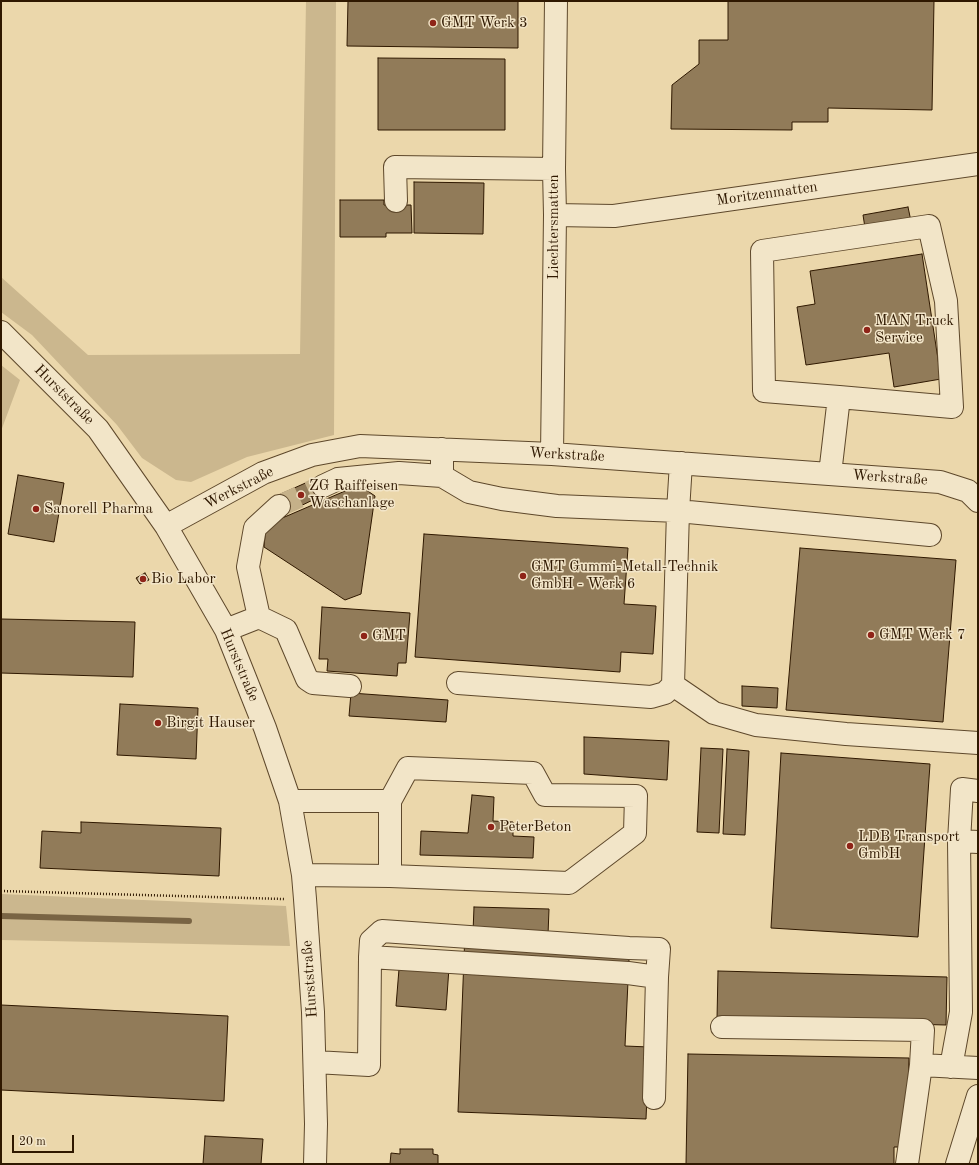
<!DOCTYPE html>
<meta charset="utf-8">
<style>
body{margin:0}
#map{position:relative;width:979px;height:1165px;overflow:hidden;background:#ebd7ab;font-family:"Old Standard TT",serif}
canvas{display:block}
.frame{position:absolute;inset:0;border:2px solid #2f1800;pointer-events:none}
.scale{position:absolute;left:12px;top:1135px;width:62px;height:18px;box-sizing:border-box;border:2px solid #2f1800;border-top:0;padding-left:5px;font-size:12px;line-height:14px;white-space:nowrap;color:#2f1800;-webkit-text-stroke:3px #f2e5c8;paint-order:stroke}
</style>
<div id="map">
<canvas width="979" height="1165"></canvas>
<div class="frame"></div>
<div class="scale">20 m</div>
</div>
<script>
const ctx = document.querySelector('canvas').getContext('2d');
ctx.lineJoin = 'round';
function fill(path, color) { ctx.fillStyle = color; ctx.fill(path, 'evenodd'); }
const poly = rows => new Path2D(rows.map(r => 'M' + r).join(''));
function strokePath(path, color, width, dash) { ctx.strokeStyle = color; ctx.lineWidth = width; ctx.lineCap = dash ? 'butt' : 'round'; ctx.setLineDash(dash || []); ctx.stroke(path); }
function write(font, color, halo, rows, align = 'center') {
  ctx.font = font + ' "Old Standard TT",serif'; ctx.lineWidth = 3; ctx.setLineDash([]); ctx.textBaseline = 'middle'; ctx.strokeStyle = halo; ctx.fillStyle = color; for (const [text, x, y, turn = 0] of rows) {
    ctx.save(); ctx.translate(x, y); ctx.rotate((+turn || 0) * Math.PI / 180); ctx.textAlign = isNaN(turn) ? turn : align; if (halo) ctx.strokeText(text, 0, 0); ctx.fillText(text, 0, 0); ctx.restore();
  }
}
fill(poly([
 [306,1,336,1,334,435,247,457,191,482,176,480,142,458,117,425,32,335,1,312,1,277,88,355,300,354],
 [1,365,20,380,1,431],
 [1,894,286,906,290,946,1,940]
]), '#cbb78e');
strokePath(poly([
 [1,916,189,921]
]), '#796444', 6);
const building = poly([
 [348,1,518,1,518,48,347,46,348,1],
 [728,1,934,1,932,110,828,108,828,122,792,122,792,130,671,129,672,85,699,64,699,40,728,40,728,1],
 [378,58,505,59,505,130,378,130,378,58],
 [414,182,484,183,483,234,414,233,414,182],
 [340,200,384,200,384,205,411,205,412,233,386,233,386,237,340,237,340,200],
 [908,207,912,226,866,234,863,215,908,207],
 [922,254,941,379,894,387,889,353,806,365,797,307,815,304,810,271,922,254],
 [18,475,64,483,54,542,8,534,18,475],
 [319,477,327,493,282,515,274,497,319,477],
 [359,485,375,496,361,594,345,600,264,547,266,525,359,485],
 [424,534,628,548,624,604,656,606,653,654,621,652,620,672,415,657,424,534],
 [800,548,956,560,943,722,786,710,800,548],
 [145,573,149,580,140,584,136,578,145,573],
 [322,607,410,613,406,663,398,663,397,676,327,671,328,659,319,659,322,607],
 [1,619,135,622,133,677,1,673,1,619],
 [742,686,778,688,777,708,742,706,742,686],
 [351,693,448,700,446,722,349,716,351,693],
 [120,704,198,708,196,759,117,755,120,704],
 [584,737,669,741,667,780,584,774,584,737],
 [701,748,723,749,719,833,697,832,701,748],
 [727,749,749,751,745,835,723,834,727,749],
 [781,753,930,764,918,937,771,928,781,753],
 [472,795,494,797,493,821,513,822,513,836,534,837,533,858,420,855,421,831,468,833,472,795],
 [81,822,221,828,219,876,40,868,42,831,81,833,81,822],
 [474,907,549,909,548,935,630,938,625,1046,649,1047,646,1119,458,1112,465,932,473,932,474,907],
 [449,968,446,1010,396,1006,399,969,449,968],
 [718,971,947,977,946,1025,717,1019,718,971],
 [1,1005,228,1016,224,1101,1,1090,1,1005],
 [688,1054,909,1058,906,1147,894,1147,894,1164,686,1164,688,1054],
 [205,1136,263,1139,261,1164,203,1164,205,1136],
 [400,1149,433,1149,433,1154,438,1155,438,1164,390,1164,391,1153,400,1154,400,1149]
]);
fill(building, '#917b59');
strokePath(building, '#2f1800', 1);
strokePath(poly([
 [279,506,323,486]
]), '#c5b189', 22, [22, 11]);
const minor = poly([
 [396,201,395,167,554,169],
 [555,215,614,216,978,164],
 [1,332,98,429,166,526,226,630,265,728,290,801,303,875,305,899,313,1012,316,1124,315,1164],
 [442,449,442,476,469,492,502,499,557,506,678,511,930,535],
 [552,454,555,215,554,169,556,1],
 [830,474,839,397,952,407,946,301,929,226,762,251,764,391,839,397],
 [323,486,338,479,399,473,442,476],
 [166,526,263,473,312,455,360,446,552,454,940,482,968,491,978,501],
 [259,617,248,567,255,528,279,506],
 [226,630,259,617,286,630,307,679,313,683,350,686],
 [458,683,651,697,665,693,673,685,678,511,681,463],
 [673,685,714,713,756,725,846,734,978,743],
 [290,801,390,801,408,768,533,773,545,795,636,796,635,833,569,883,390,876,303,875],
 [959,841,978,842],
 [390,876,390,801],
 [382,931,629,948,659,949,657,977,628,973,370,957,371,941,382,931],
 [722,1027,923,1030,921,1065,978,1068],
 [315,1062,369,1065,370,957],
 [951,1067,961,1012,959,841,962,789,978,791],
 [654,1098,657,977],
 [907,1164,921,1065],
 [957,1164,978,1096]
]);
strokePath(minor, '#5e482b', 24);
strokePath(poly([
 [1,891,284,899]
]), '#2f1800', 2.5, [1, 2]);
strokePath(minor, '#f2e5c8', 22);
for (const [x, y, r, color] of [
 [433,23,4,"#8f2418"],
 [867,330,4,"#8f2418"],
 [301,495,4,"#8f2418"],
 [36,509,4,"#8f2418"],
 [523,576,4,"#8f2418"],
 [143,579,4,"#8f2418"],
 [871,635,4,"#8f2418"],
 [364,636,4,"#8f2418"],
 [158,723,4,"#8f2418"],
 [491,827,4,"#8f2418"],
 [850,846,4,"#8f2418"]
]) { const dot = new Path2D(); dot.arc(x, y, r, 0, 2 * Math.PI); ctx.fillStyle = color; ctx.fill(dot); strokePath(dot, '#f2e5c8', 1.5); }
write('15px', '#2f1800', '#f2e5c8', [
 ["GMT Werk 3",441,23],
 ["MAN Truck",875,321],
 ["Service",875,338],
 ["ZG Raiffeisen",309,486],
 ["Waschanlage",309,503],
 ["Sanorell Pharma",44,509],
 ["GMT Gummi-Metall-Technik",531,567],
 ["GmbH - Werk 6",531,584],
 ["Bio Labor",151,579],
 ["GMT Werk 7",879,635],
 ["GMT",372,636],
 ["Birgit Hauser",166,723],
 ["PeterBeton",499,827],
 ["LDB Transport",858,837],
 ["GmbH",858,854]
], 'left');
write('15px', '#2f1800', '#f2e5c8', [
 ["Moritzenmatten",767,194,-8],
 ["Liechtersmatten",554,227,-90],
 ["Hurststraße",64,395,45],
 ["Werkstraße",567,455,3],
 ["Werkstraße",890,478,4],
 ["Werkstraße",239,488,-27],
 ["Hurststraße",239,665,67],
 ["Hurststraße",310,979,-94]
]);
</script>
